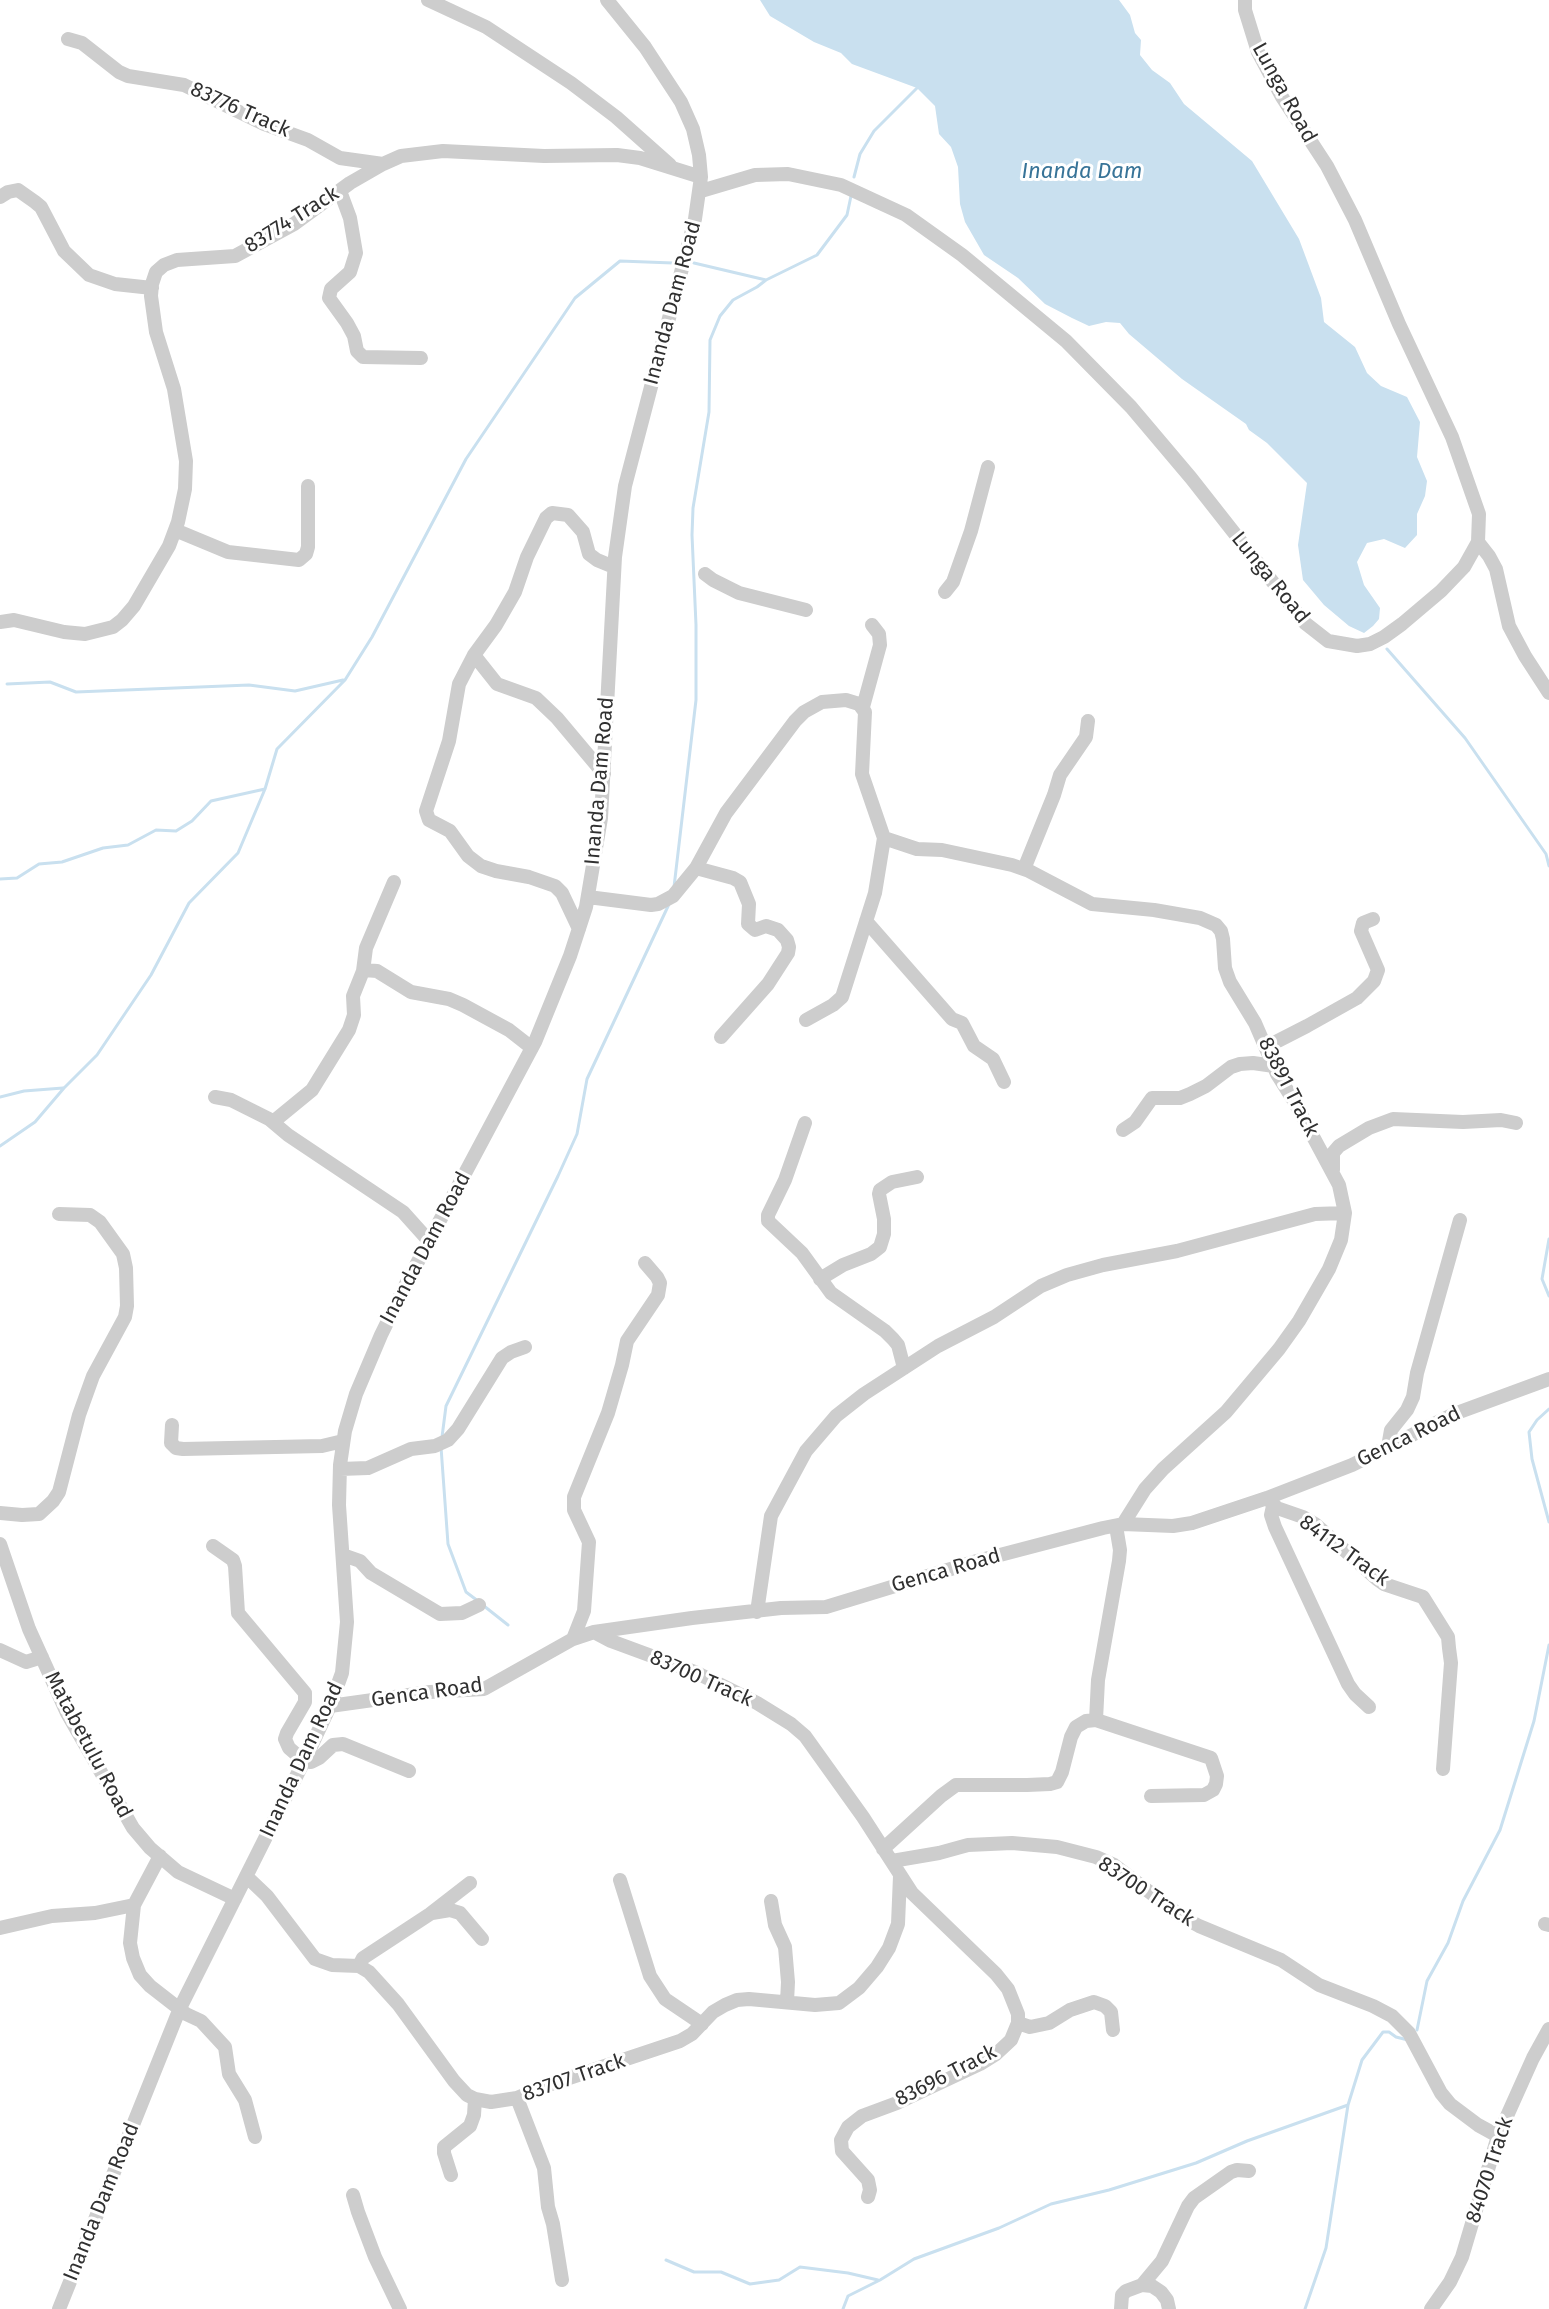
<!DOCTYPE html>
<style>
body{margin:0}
canvas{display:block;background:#fff}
</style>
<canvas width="1549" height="2309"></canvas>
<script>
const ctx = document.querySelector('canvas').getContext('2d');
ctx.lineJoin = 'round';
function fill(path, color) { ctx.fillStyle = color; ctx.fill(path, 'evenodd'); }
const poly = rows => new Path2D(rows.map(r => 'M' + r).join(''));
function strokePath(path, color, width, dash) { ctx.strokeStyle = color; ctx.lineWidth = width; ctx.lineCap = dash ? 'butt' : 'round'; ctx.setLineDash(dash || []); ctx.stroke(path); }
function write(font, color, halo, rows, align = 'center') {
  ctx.font = font + ' "Fira Sans",sans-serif'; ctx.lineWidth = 6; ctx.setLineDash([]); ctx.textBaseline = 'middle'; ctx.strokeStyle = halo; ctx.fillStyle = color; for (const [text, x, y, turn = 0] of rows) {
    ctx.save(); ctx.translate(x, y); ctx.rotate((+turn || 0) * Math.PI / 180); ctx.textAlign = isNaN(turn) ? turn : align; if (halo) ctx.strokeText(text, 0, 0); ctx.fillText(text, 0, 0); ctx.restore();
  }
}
fill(poly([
 [760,0,1119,0,1130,15,1135,33,1141,40,1140,55,1152,70,1170,83,1184,104,1252,161,1299,239,1321,298,1324,322,1355,347,1367,373,1381,386,1407,397,1420,422,1417,457,1427,481,1425,496,1417,514,1417,535,1405,548,1384,539,1367,543,1357,562,1364,585,1380,608,1379,619,1373,626,1364,633,1349,626,1324,605,1303,580,1298,545,1307,483,1267,443,1249,430,1246,424,1182,379,1129,334,1120,323,1106,322,1089,326,1072,318,1045,304,1018,278,984,255,965,222,960,204,958,167,951,147,939,134,935,106,917,88,852,64,841,53,814,42,770,16]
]), '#c9e0ef');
strokePath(poly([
 [854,177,860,154,874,131,917,88],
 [694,263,766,280,817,255,847,215,851,196],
 [1387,649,1465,738,1546,854,1549,866],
 [7,684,50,682,76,692,249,685,295,691,343,680],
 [0,879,17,878,39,864,62,862,103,848,128,845,156,830,176,831,192,821,211,801,265,789],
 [674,887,696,700,696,625,692,535,693,508,709,412,710,340,720,316,733,300,757,287,766,280],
 [0,1097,24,1091,63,1088],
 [0,1146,35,1122,64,1088,97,1055,151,975,189,903,238,853,265,789,277,749,345,680,372,637,466,459,575,298,620,261,673,263],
 [1549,1239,1542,1279,1549,1296],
 [1549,1409,1537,1420,1529,1432,1532,1459,1549,1522],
 [442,1437,446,1406,558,1176,577,1134,587,1079,670,902],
 [441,1447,448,1544,466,1592,478,1601],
 [484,1606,508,1625],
 [1417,2030,1427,1981,1448,1943,1463,1901,1500,1830,1534,1721,1549,1645],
 [666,2260,694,2272,721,2272,750,2284,779,2280,800,2267,848,2273,878,2280],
 [843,2309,848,2296,880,2280,914,2259,999,2228,1051,2204,1109,2190,1196,2163,1247,2141,1348,2105],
 [1305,2309,1326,2248,1348,2105,1362,2060,1383,2032,1389,2032,1396,2037,1408,2040]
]), '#c9e0ef', 3);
strokePath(poly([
 [428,0,486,27,571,83,616,117,670,165],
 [68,39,82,43,119,72,128,76,184,85,264,124,308,140,340,158,383,164],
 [340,191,350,218,356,253,350,272,331,289,329,298,347,323,354,336,357,351,363,357,421,358],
 [701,191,755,175,788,174,841,185,906,215,962,255,1066,341,1131,407,1191,478,1305,623,1328,641,1357,646,1370,644,1384,637,1402,624,1441,591,1464,567,1478,542,1479,514,1452,437,1399,324,1355,220,1327,166,1282,97,1258,52,1245,10,1245,0],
 [0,197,8,192,18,190,35,202,41,207,64,251,89,275,115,284,152,288],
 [175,530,228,552,299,560,306,554,308,547,308,486],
 [1478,542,1489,556,1496,569,1509,626,1525,656,1549,693],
 [705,574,713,580,739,593,806,610],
 [945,592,953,582,971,531,988,467],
 [0,622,14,620,64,632,85,634,113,627,122,620,134,606,169,546,178,522,185,489,186,461,174,389,156,332,151,296,152,284,156,272,164,265,177,260,235,256,294,224,350,183,383,164,401,156,443,151,544,156,617,155,640,158,701,177],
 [474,655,497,684,536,698,557,718,604,774],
 [863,707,880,645,879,634,872,625],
 [884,838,917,849,942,850,1012,865,1029,871,1092,904,1154,910,1200,918,1216,925,1221,931,1223,939,1225,968,1230,982,1255,1023,1277,1074,1294,1101,1339,1185,1345,1213,1341,1240,1329,1269,1299,1321,1279,1349,1226,1412,1163,1469,1145,1489,1123,1524],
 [696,868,733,878,740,882,749,904,748,924,755,930,766,926,778,930,787,940,789,947,788,953,768,984,721,1037],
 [1024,869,1054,795,1060,775,1086,737,1088,721],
 [588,897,651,905,658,904,673,896,696,868,726,813,795,721,804,712,822,702,846,700,859,704,865,712,862,774,884,838,875,893,842,997,833,1005,806,1020],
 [866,921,952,1019,962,1023,974,1046,993,1059,1004,1082],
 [579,929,562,893,555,886,529,877,496,871,481,866,468,856,450,831,429,820,426,811,449,741,459,684,474,655,496,625,515,592,527,557,546,518,552,513,568,515,583,532,589,554,597,560,614,567],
 [364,970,377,971,411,992,449,999,463,1005,509,1030,532,1048],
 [1266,1047,1307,1026,1357,998,1374,981,1378,970,1361,931,1363,923,1373,919],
 [215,1097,231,1100,269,1119,288,1135,403,1212,429,1241],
 [273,1122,312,1090,349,1030,354,1015,353,996,363,971,366,948,394,882],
 [805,1123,785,1180,768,1215,768,1221,802,1253,831,1293,885,1331,893,1339,898,1345,904,1368],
 [1123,1130,1135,1122,1152,1098,1180,1098,1190,1094,1206,1086,1231,1067,1240,1064,1253,1063,1274,1066],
 [1333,1170,1333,1153,1339,1146,1369,1128,1393,1119,1463,1122,1501,1120,1516,1123],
 [820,1279,843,1265,871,1254,880,1247,884,1234,884,1219,879,1194,880,1190,892,1182,917,1177],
 [172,1425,171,1443,176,1448,183,1449,322,1446,343,1441],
 [1388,1447,1391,1430,1407,1410,1413,1397,1417,1373,1460,1220],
 [340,1469,368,1468,411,1449,435,1446,448,1440,458,1429,502,1358,511,1352,525,1347],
 [1267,1498,1277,1508,1303,1517,1315,1524,1377,1579,1384,1584,1423,1597,1448,1637,1449,1648,1451,1663,1443,1769],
 [1273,1506,1271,1515,1275,1527,1348,1684,1355,1694,1369,1707],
 [0,1513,22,1515,39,1514,53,1501,59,1492,79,1415,93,1376,125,1317,127,1306,126,1268,123,1254,100,1222,90,1215,59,1214],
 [0,1544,29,1629,67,1713,133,1828,150,1848,178,1872,235,1899],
 [213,1546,233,1560,235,1566,238,1613,305,1693,305,1702,287,1733,285,1739,289,1748,304,1761,311,1762,319,1758,333,1745,343,1744,409,1771],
 [343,1555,360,1561,371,1573,440,1614,462,1613,479,1605],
 [757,1612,771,1516,806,1451,836,1416,864,1394,938,1346,994,1317,1041,1286,1067,1275,1103,1265,1177,1251,1315,1214,1345,1213],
 [594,1632,611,1641,695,1672,757,1703,791,1724,805,1736,863,1817,912,1893,996,1974,1008,1989,1018,2014,1018,2023,1011,2040,996,2054,980,2064,897,2103,862,2116,848,2127,841,2140,842,2151,868,2180,870,2190,868,2197],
 [573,1639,584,1611,589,1542,574,1510,574,1497,608,1413,622,1365,627,1341,658,1295,660,1283,657,1277,645,1263],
 [0,1650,26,1662,42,1657],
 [330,1706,430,1692,484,1689,573,1639,594,1632,692,1618,781,1608,826,1607,977,1561,1103,1528,1123,1524,1173,1526,1192,1523,1267,1498,1352,1465,1454,1414,1549,1379],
 [1096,1720,1098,1680,1119,1561,1120,1550,1116,1526],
 [883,1849,941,1796,956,1785,1027,1785,1050,1784,1057,1782,1062,1772,1071,1737,1076,1727,1086,1721,1096,1720,1211,1758,1217,1776,1216,1784,1213,1790,1204,1795,1151,1796],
 [160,1856,134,1905,130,1943,133,1958,140,1975,150,1986,186,2014,201,2021,225,2047,229,2074,245,2100,255,2137],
 [892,1861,939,1853,968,1845,1012,1843,1057,1847,1096,1857,1114,1865,1181,1916,1199,1926,1281,1960,1319,1985,1373,2006,1392,2016,1409,2033,1441,2093,1450,2104,1478,2125,1498,2136],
 [246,1876,267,1896,315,1959,332,1965,359,1966,369,1972,398,2004,454,2081,467,2095,475,2099,491,2102,517,2098,548,2085,680,2041,692,2034,713,2012,725,2005,737,2000,749,1999,815,2005,839,2003,859,1988,877,1967,889,1948,898,1924,900,1876],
 [620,1880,650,1976,665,1999,702,2024],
 [771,1901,775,1925,785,1947,788,1982,787,2002],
 [432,1913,450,1910,460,1913,482,1939],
 [1545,1924,1549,1925],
 [0,1928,52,1916,95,1913,134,1905],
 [359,1966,363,1958,430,1914,470,1883],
 [1018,2023,1030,2027,1049,2023,1070,2010,1094,2002,1105,2006,1111,2012,1113,2030],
 [517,2098,544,2168,548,2207,553,2224,562,2280],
 [451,2175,444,2153,444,2147,470,2126,474,2115,475,2099],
 [353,2195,358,2212,375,2257,400,2309],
 [1142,2285,1162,2261,1188,2206,1194,2198,1231,2172,1237,2170,1249,2171],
 [59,2309,180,2008,308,1753,330,1706,342,1673,347,1622,339,1505,340,1465,345,1431,356,1394,381,1335,406,1284,535,1042,570,956,586,907,601,818,615,557,625,486,695,219,701,177,699,155,693,129,681,102,645,47,607,0],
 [1121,2309,1122,2295,1126,2291,1142,2285,1152,2286,1161,2292,1167,2300,1169,2309],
 [1431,2309,1450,2282,1462,2257,1498,2136,1533,2058,1549,2029]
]), '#cdcdcd', 14);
write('21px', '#303030', '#fff', [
 ["Lunga Road",1284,93,61],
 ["83776 Track",240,110,24],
 ["83774 Track",292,220,-32],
 ["Inanda Dam Road",673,303,-75],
 ["Lunga Road",1270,578,51],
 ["Inanda Dam Road",600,781,-85],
 ["83891 Track",1288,1087,63],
 ["Inanda Dam Road",426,1248,-62],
 ["Genca Road",1409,1437,-26],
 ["84112 Track",1344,1551,36],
 ["Genca Road",946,1571,-16],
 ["83700 Track",701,1679,24],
 ["Genca Road",427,1693,-8],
 ["Matabetulu Road",88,1745,62],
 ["Inanda Dam Road",302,1760,-65],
 ["83700 Track",1146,1892,33],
 ["83696 Track",946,2076,-27],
 ["83707 Track",574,2078,-19],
 ["84070 Track",1490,2170,-72],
 ["Inanda Dam Road",102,2202,-68]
]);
write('italic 22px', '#387498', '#fff', [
 ["Inanda Dam",1082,172]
]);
</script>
